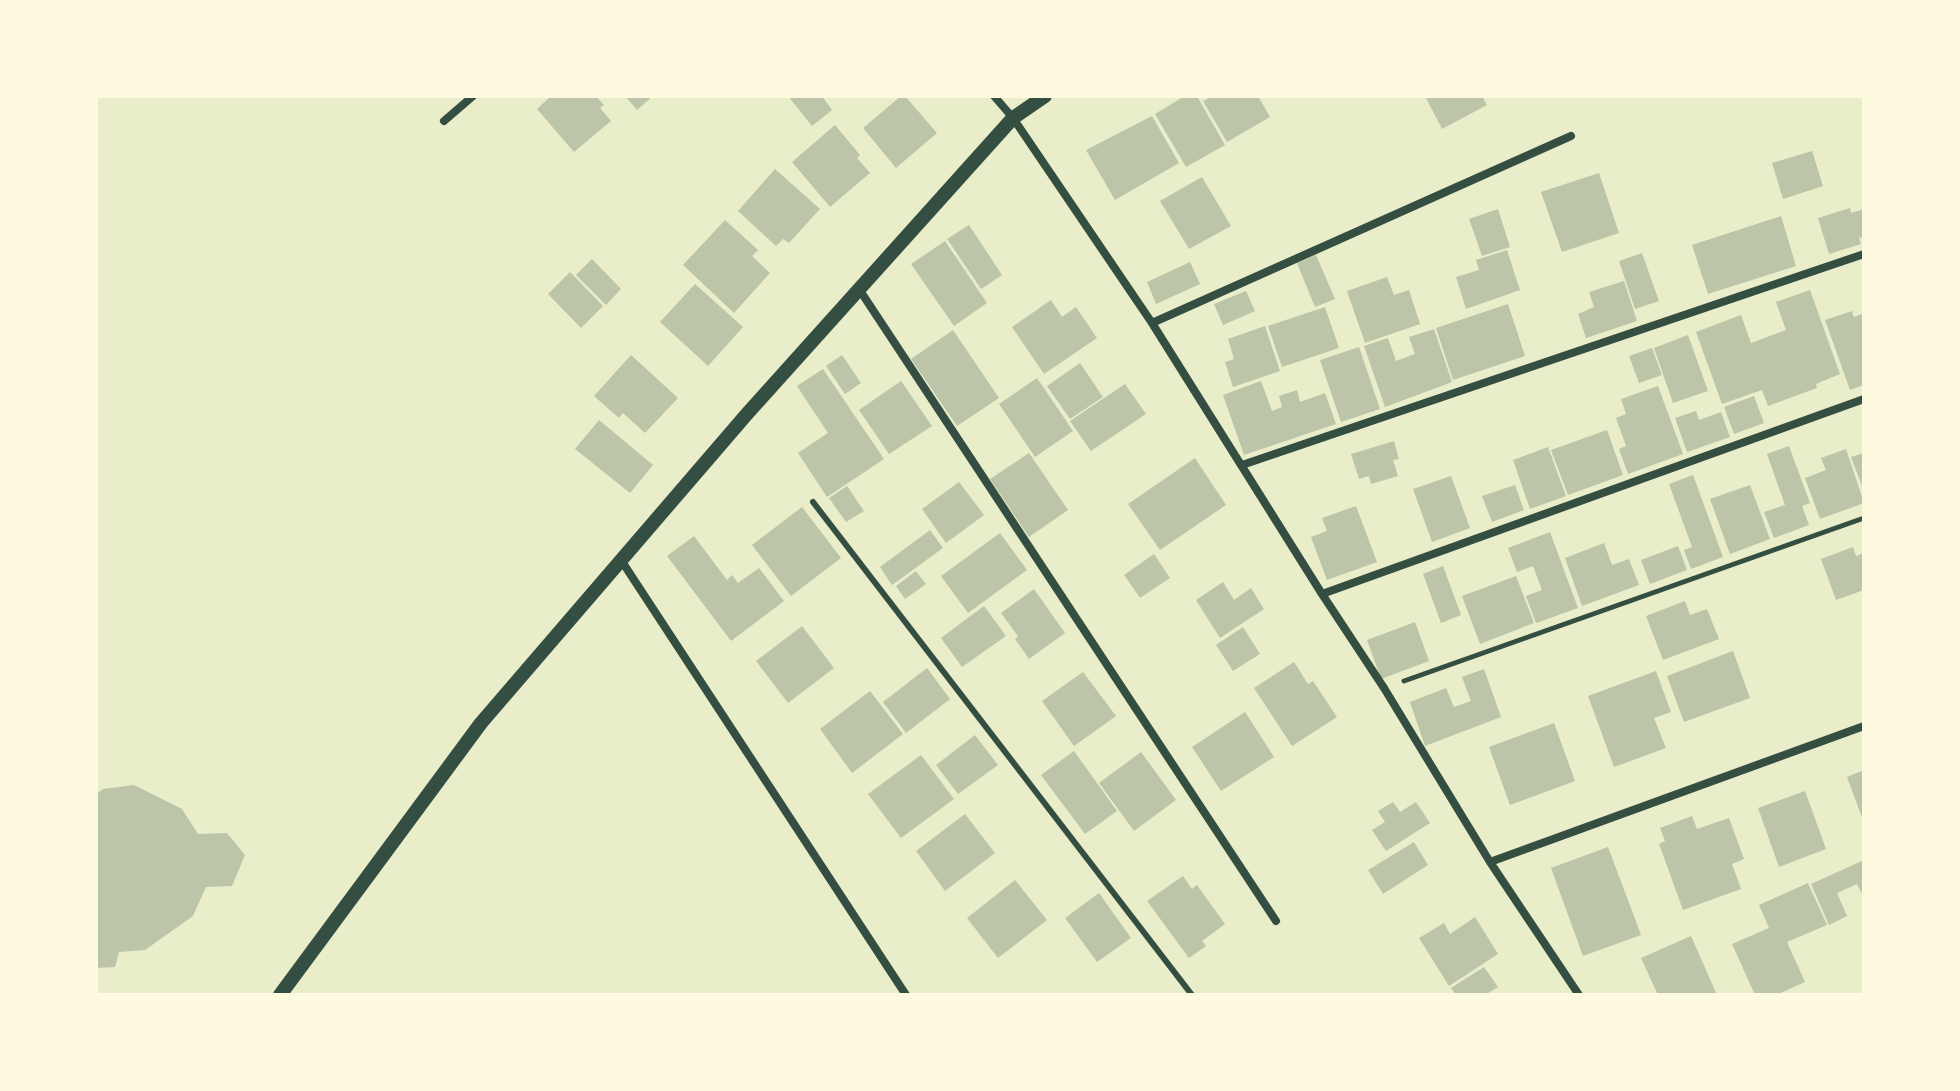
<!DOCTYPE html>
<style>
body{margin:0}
#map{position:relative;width:1960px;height:1091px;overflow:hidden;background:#e9edc9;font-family:"DM Sans",sans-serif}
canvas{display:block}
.frame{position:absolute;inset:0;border:98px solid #fefae0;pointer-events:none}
</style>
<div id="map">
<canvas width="1960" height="1091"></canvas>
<div class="frame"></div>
</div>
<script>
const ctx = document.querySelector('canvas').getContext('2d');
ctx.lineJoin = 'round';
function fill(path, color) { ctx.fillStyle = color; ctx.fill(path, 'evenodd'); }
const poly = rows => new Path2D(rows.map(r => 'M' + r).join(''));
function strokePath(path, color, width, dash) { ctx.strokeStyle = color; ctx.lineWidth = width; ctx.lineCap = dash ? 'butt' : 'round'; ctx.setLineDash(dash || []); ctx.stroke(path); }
fill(poly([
 [551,96,596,96,604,105,600,108,611,121,574,152,537,109],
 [625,96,653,96,637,110],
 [788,96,822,96,832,110,812,126],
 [901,96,905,96,937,133,896,168,863,128],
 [1185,96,1197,96,1225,145,1186,167,1155,114],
 [1213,96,1258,96,1270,117,1227,142,1203,101],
 [1425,96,1482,96,1487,105,1442,129],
 [1152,116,1179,163,1115,200,1086,150],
 [835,125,860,155,857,158,870,173,830,207,792,162],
 [1812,151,1823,186,1783,199,1772,163],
 [775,169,820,209,789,243,783,239,776,246,738,211],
 [1599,173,1619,233,1562,252,1541,192],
 [1202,177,1231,226,1189,249,1160,201],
 [1850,208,1851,213,1864,209,1864,237,1859,238,1861,244,1829,254,1818,218],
 [1498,209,1510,247,1482,256,1469,219],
 [1781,216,1796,266,1708,294,1692,245],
 [725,220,758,250,752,256,770,273,734,313,683,265],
 [969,225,1002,275,981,289,947,239],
 [945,241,987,303,954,326,911,264],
 [1507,250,1520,290,1466,309,1456,277,1479,270,1476,260],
 [1642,253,1659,301,1635,309,1619,261],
 [1316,255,1335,299,1315,307,1297,263],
 [592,259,621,289,606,305,576,275],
 [1190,262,1200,284,1156,304,1147,282],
 [570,272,603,306,581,328,548,294],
 [1387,277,1394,295,1409,290,1420,324,1365,343,1347,291],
 [1624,281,1637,321,1586,338,1578,314,1594,307,1589,292],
 [695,284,743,327,708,366,660,322],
 [1810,290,1840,374,1816,384,1817,388,1768,406,1762,390,1722,404,1696,332,1741,315,1751,343,1786,330,1776,302],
 [1246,291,1255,311,1223,325,1214,304],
 [1051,300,1062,317,1076,307,1097,338,1044,374,1012,327],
 [1508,304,1525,356,1453,380,1436,328],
 [1325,307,1339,348,1282,367,1268,326],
 [1852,311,1854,317,1864,313,1864,385,1850,390,1825,320],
 [1265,326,1280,371,1233,387,1225,362,1234,359,1228,339],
 [1434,329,1452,382,1385,407,1364,346,1388,338,1396,361,1415,354,1409,337],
 [953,330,999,398,957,426,911,359],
 [1688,335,1708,391,1673,403,1654,348],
 [1359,347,1380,409,1341,422,1320,360],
 [1652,348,1662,375,1639,383,1629,356],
 [631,355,678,398,645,433,623,413,619,418,594,396],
 [842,355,861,383,845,394,826,366],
 [1080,363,1103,397,1070,419,1047,386],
 [823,369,884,459,827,497,798,453,828,433,797,386],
 [1037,378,1073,431,1035,457,999,404],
 [901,381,932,426,889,454,859,410],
 [1261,381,1272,411,1282,407,1279,396,1297,390,1300,402,1325,393,1336,424,1244,455,1223,395],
 [1125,384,1146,414,1091,451,1070,421],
 [1658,386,1683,454,1628,474,1619,449,1626,446,1616,418,1626,414,1621,399],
 [1754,396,1764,423,1734,434,1724,407],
 [1696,411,1699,420,1721,412,1730,437,1687,452,1675,418],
 [599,420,653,465,630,493,575,449],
 [1607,430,1623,475,1568,495,1551,450],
 [1394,441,1399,459,1393,460,1398,476,1371,484,1369,476,1359,479,1351,454],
 [1789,446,1810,503,1802,506,1809,525,1774,538,1764,512,1785,505,1767,454],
 [1548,447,1566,496,1530,509,1513,460],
 [1846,449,1864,503,1820,519,1805,478,1826,470,1821,458],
 [1029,453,1068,510,1029,537,990,479],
 [1864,453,1864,491,1851,457],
 [1195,458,1226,505,1160,550,1128,504],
 [1693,475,1723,557,1691,569,1684,550,1692,547,1669,484],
 [1451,476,1470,528,1432,542,1413,489],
 [959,482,984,515,946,543,922,509],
 [1515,485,1524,510,1492,522,1482,496],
 [1750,485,1770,539,1730,554,1710,499],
 [847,486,864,511,846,522,829,498],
 [1356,506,1377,562,1327,580,1311,537,1327,531,1322,518],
 [802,507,841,558,791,596,752,545],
 [930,530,943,548,892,585,880,567],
 [1550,532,1578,608,1536,623,1526,596,1542,590,1533,566,1517,572,1508,548],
 [1000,533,1027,570,968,613,941,576],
 [694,536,727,580,732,575,738,583,759,568,784,601,731,641,667,556],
 [1604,543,1612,565,1629,559,1639,585,1582,606,1565,558],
 [1678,546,1687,570,1650,584,1641,560],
 [1853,547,1856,556,1864,553,1864,590,1836,600,1821,559],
 [1154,554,1170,578,1140,598,1124,575],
 [1443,566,1461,615,1441,623,1423,574],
 [916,571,926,584,905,599,896,586],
 [1516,576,1534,623,1480,644,1462,596],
 [1223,582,1234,600,1251,588,1264,609,1220,638,1196,600],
 [1034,589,1065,633,1029,659,1015,639,1018,636,1001,613],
 [1685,601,1690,615,1707,609,1719,639,1663,660,1646,616],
 [984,606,1006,636,962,667,941,638],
 [1415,622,1429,661,1381,679,1367,640],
 [802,626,834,668,788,703,756,661],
 [1243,627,1260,654,1233,671,1216,645],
 [1733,651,1750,698,1684,722,1667,676],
 [1294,662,1308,684,1313,681,1337,717,1292,746,1254,688],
 [927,668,950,699,906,733,883,702],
 [1484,669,1501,717,1425,746,1410,702,1446,688,1454,707,1471,701,1462,677],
 [1656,671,1671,712,1654,718,1666,748,1614,767,1588,696],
 [1083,672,1116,716,1074,746,1042,701],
 [870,691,903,734,852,773,820,729],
 [1245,712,1274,757,1221,791,1192,747],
 [1554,723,1575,781,1510,805,1489,747],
 [975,735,998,765,958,794,936,765],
 [1074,751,1117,811,1085,834,1041,775],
 [1141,752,1176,800,1134,831,1099,783],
 [921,755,954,799,901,838,868,794],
 [1864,770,1864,823,1847,777],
 [134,785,182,809,198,834,227,833,245,855,232,886,206,887,193,916,145,950,119,952,115,967,96,968,96,794,103,789],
 [1805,791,1826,849,1779,867,1758,808],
 [1393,802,1400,812,1416,802,1430,823,1386,851,1372,830,1385,822,1378,811],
 [965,814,995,853,945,891,916,851],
 [1692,816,1697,829,1729,818,1744,859,1732,864,1741,889,1683,910,1659,844,1665,841,1660,828],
 [1414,842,1428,865,1383,894,1368,870],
 [1608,847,1641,935,1583,956,1551,868],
 [1864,860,1864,898,1857,884,1837,893,1847,916,1829,925,1811,884],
 [1183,876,1192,889,1197,885,1225,924,1202,941,1206,946,1189,958,1147,901],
 [1015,880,1047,920,998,958,967,918],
 [1808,883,1827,925,1787,942,1805,982,1776,995,1755,995,1732,944,1769,928,1759,905],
 [1099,893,1131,938,1097,962,1065,918],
 [1475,917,1498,954,1449,986,1419,938,1444,923,1450,934],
 [1691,936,1717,995,1658,995,1641,958],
 [1484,967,1498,987,1485,995,1456,995,1451,988]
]), '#bcc5a7');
strokePath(poly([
 [1404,681,1864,518]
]), '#344e41', 5);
strokePath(poly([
 [813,502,1192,995]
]), '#344e41', 6);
strokePath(poly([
 [994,96,1013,118,1152,323,1322,594,1384,688,1490,862,1579,995],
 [444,121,473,96],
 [859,289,1276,921],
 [1152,323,1571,136],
 [1242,465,1864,254],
 [621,560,906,995],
 [1322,594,1864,399],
 [1490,862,1864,726]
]), '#344e41', 8);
strokePath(poly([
 [280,995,481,723,746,415,1013,118,1045,96]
]), '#344e41', 14);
</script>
